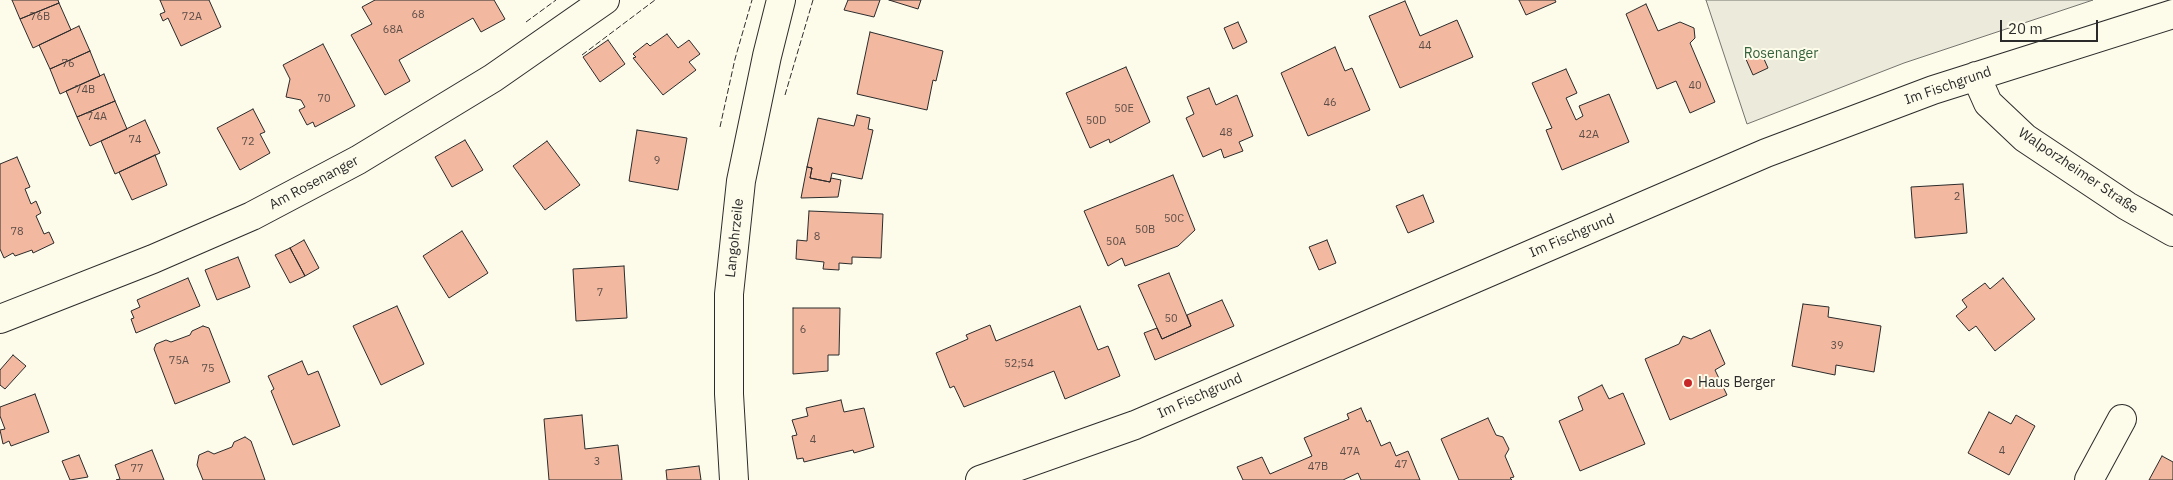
<!DOCTYPE html>
<meta charset="utf-8">
<style>
body{margin:0}
#map{position:relative;width:2173px;height:480px;overflow:hidden;background:#fdfbea;font-family:"IBM Plex Sans",sans-serif}
canvas{display:block}
.scale{position:absolute;left:2000px;top:20px;width:98px;height:22px;box-sizing:border-box;border:2px solid #2b2b2b;border-top:0;padding-left:6px;font-size:15px;line-height:18px;white-space:nowrap;color:#2b2b2b;-webkit-text-stroke:4px #fdfbea;paint-order:stroke}
</style>
<div id="map">
<canvas width="2173" height="480"></canvas>
<div class="scale">20 m</div>
</div>
<script>
const ctx = document.querySelector('canvas').getContext('2d');
ctx.lineJoin = 'round';
function fill(path, color) { ctx.fillStyle = color; ctx.fill(path, 'evenodd'); }
const poly = rows => new Path2D(rows.map(r => 'M' + r).join(''));
function strokePath(path, color, width, dash) { ctx.strokeStyle = color; ctx.lineWidth = width; ctx.lineCap = dash ? 'butt' : 'round'; ctx.setLineDash(dash || []); ctx.stroke(path); }
function write(font, color, halo, rows, align = 'center') {
  ctx.font = font + ' "IBM Plex Sans",sans-serif'; ctx.lineWidth = 4; ctx.setLineDash([]); ctx.textBaseline = 'middle'; ctx.strokeStyle = halo; ctx.fillStyle = color; for (const [text, x, y, turn = 0] of rows) {
    ctx.save(); ctx.translate(x, y); ctx.rotate((+turn || 0) * Math.PI / 180); ctx.textAlign = isNaN(turn) ? turn : align; if (halo) ctx.strokeText(text, 0, 0); ctx.fillText(text, 0, 0); ctx.restore();
  }
}
const green = poly([
 [1706,0,2093,0,1904,63,1747,124,1706,0]
]);
fill(green, '#ecebdb');
strokePath(green, '#74746e', 1);
const building = poly([
 [12,0,58,0,59,3,20,19,12,0],
 [160,0,209,0,221,27,181,46,168,18,163,21,160,14,165,12,160,0],
 [375,0,494,0,505,19,481,32,473,18,399,60,410,81,385,95,351,35,372,24,362,7,375,0],
 [848,0,880,0,874,17,844,10,848,0],
 [889,0,921,0,918,9,889,0],
 [1519,0,1555,0,1556,2,1526,15,1519,0],
 [1405,1,1420,36,1457,20,1473,57,1400,88,1369,16,1405,1],
 [59,3,71,30,33,48,20,19,59,3],
 [1646,4,1658,31,1680,22,1694,28,1695,38,1690,43,1715,102,1690,113,1676,81,1657,89,1626,14,1646,4],
 [1238,22,1247,42,1233,49,1224,28,1238,22],
 [79,26,90,51,50,69,39,45,79,26],
 [870,32,943,51,936,81,933,80,927,110,857,94,870,32],
 [667,34,678,48,689,40,700,54,689,62,696,70,663,95,633,58,636,57,633,54,647,43,650,46,667,34],
 [608,40,625,64,600,82,583,57,608,40],
 [323,44,355,106,315,127,313,122,307,125,299,110,305,107,301,100,286,97,290,79,283,65,323,44],
 [1335,47,1345,71,1352,68,1370,110,1308,136,1281,73,1335,47],
 [1760,50,1768,68,1753,75,1745,57,1760,50],
 [90,51,100,76,60,94,50,69,90,51],
 [1126,67,1150,122,1110,143,1109,139,1090,148,1066,93,1126,67],
 [1566,69,1577,93,1566,98,1576,120,1583,116,1579,106,1609,94,1629,142,1562,170,1546,130,1552,128,1532,83,1566,69],
 [104,74,115,101,77,117,66,91,104,74],
 [1209,88,1216,105,1237,95,1253,136,1239,142,1243,151,1224,158,1221,149,1203,157,1186,118,1194,114,1187,97,1209,88],
 [115,101,127,129,90,146,77,117,115,101],
 [253,109,265,132,260,134,270,153,240,170,217,128,253,109],
 [857,115,870,118,868,129,873,130,862,179,832,173,830,182,810,178,812,168,807,167,818,118,854,126,857,115],
 [145,120,160,153,115,174,101,141,145,120],
 [637,130,687,138,678,190,629,181,637,130],
 [465,140,483,170,452,187,435,157,465,140],
 [547,141,580,185,545,210,513,166,547,141],
 [155,155,167,185,132,200,119,172,155,155],
 [17,157,30,187,25,189,31,204,36,201,41,213,36,216,44,234,49,232,54,243,33,253,32,250,15,256,13,253,4,258,0,249,0,164,17,157],
 [807,167,812,168,810,178,830,182,831,178,841,180,838,197,801,198,807,167],
 [1173,175,1195,230,1178,246,1125,266,1122,258,1108,266,1084,211,1173,175],
 [1963,184,1967,233,1915,238,1911,187,1963,184],
 [1423,195,1434,222,1408,233,1396,206,1423,195],
 [809,211,883,214,881,258,852,257,852,264,839,263,839,270,823,269,824,262,796,259,797,240,807,241,809,211],
 [462,231,488,273,449,298,423,256,462,231],
 [304,240,319,268,305,276,290,248,304,240],
 [1327,240,1336,263,1319,270,1309,247,1327,240],
 [290,248,305,276,290,283,275,255,290,248],
 [238,257,250,287,217,300,205,270,238,257],
 [624,266,627,318,576,321,573,269,624,266],
 [1169,273,1191,326,1162,339,1138,285,1169,273],
 [188,278,200,306,136,333,131,319,134,318,131,311,140,307,137,300,188,278],
 [2003,278,2035,319,1995,351,1976,326,1969,331,1956,316,1967,307,1962,300,1985,283,1990,289,2003,278],
 [1222,300,1234,326,1155,360,1144,333,1157,328,1162,339,1191,326,1187,315,1222,300],
 [1803,304,1829,307,1828,317,1881,326,1874,372,1836,365,1835,375,1792,366,1803,304],
 [397,306,424,364,381,385,353,326,397,306],
 [1080,306,1098,350,1108,346,1120,376,1065,399,1054,371,964,407,954,386,950,388,936,353,968,339,966,335,990,325,996,341,1080,306],
 [793,308,840,308,839,355,828,355,828,371,793,374,793,308],
 [203,326,209,328,230,382,175,404,154,349,156,344,166,340,171,342,190,335,192,331,203,326],
 [1710,330,1725,364,1715,370,1727,395,1670,420,1645,359,1679,344,1683,336,1691,339,1710,330],
 [13,355,26,366,5,389,0,385,0,370,13,355],
 [302,361,308,375,318,371,340,426,293,445,271,391,274,389,268,376,302,361],
 [1602,385,1609,399,1623,393,1645,444,1580,471,1559,421,1583,410,1578,397,1602,385],
 [35,394,49,432,11,446,9,441,3,444,0,430,5,429,0,416,0,407,35,394],
 [841,400,844,412,864,408,874,447,854,453,853,450,804,462,803,458,797,459,792,436,797,435,792,420,808,416,806,408,841,400],
 [1361,408,1367,422,1370,420,1381,446,1390,442,1396,456,1408,451,1420,480,1361,480,1358,473,1343,480,1243,480,1237,467,1262,457,1270,474,1312,456,1304,438,1349,419,1347,414,1361,408],
 [1989,412,2011,424,2016,415,2035,426,2009,475,1968,453,1989,412],
 [582,415,585,449,618,445,622,480,549,480,544,419,582,415],
 [1488,418,1496,435,1503,437,1509,449,1505,456,1514,477,1510,478,1512,480,1459,480,1441,439,1488,418],
 [245,437,251,441,265,480,203,480,197,465,199,455,208,451,214,454,232,447,234,442,245,437],
 [152,450,164,480,116,480,120,479,115,465,152,450],
 [79,455,88,477,70,480,62,461,79,455],
 [2162,456,2173,462,2173,480,2149,480,2162,456],
 [699,466,701,480,667,480,666,470,699,466]
]);
fill(building, '#f2b8a0');
strokePath(building, '#2b2b2b', 1);
const street = poly([
 [1976,76,1988,103,2025,138,2127,206,2173,232],
 [0,319,153,259,252,216,358,160,493,78,605,0],
 [734,480,729,394,729,294,741,181,767,56,781,0],
 [980,480,1135,425,1766,153,1933,90,2173,14],
 [2089,480,2122,419]
]);
strokePath(street, '#2b2b2b', 30);
strokePath(street, '#fdfbea', 28);
strokePath(poly([
 [526,22,556,0],
 [582,55,655,0],
 [785,95,813,0],
 [720,127,735,59,752,0]
]), '#2b2b2b', 1, [6, 2.5]);
for (const [x, y, r, color] of [
 [1688,383,5,"#c62828"]
]) { const dot = new Path2D(); dot.arc(x, y, r, 0, 2 * Math.PI); ctx.fillStyle = color; ctx.fill(dot); strokePath(dot, '#fdfbea', 2); }
write('11px', '#5d4e48', null, [
 ["68",418,15],
 ["76B",40,17],
 ["72A",192,17],
 ["68A",393,30],
 ["44",1425,46],
 ["76",68,64],
 ["40",1695,86],
 ["74B",85,90],
 ["70",324,99],
 ["46",1330,103],
 ["50E",1124,109],
 ["74A",97,117],
 ["50D",1096,121],
 ["48",1226,133],
 ["42A",1589,135],
 ["74",135,140],
 ["72",248,142],
 ["9",657,161],
 ["2",1957,197],
 ["50C",1174,219],
 ["50B",1145,230],
 ["78",17,232],
 ["8",817,237],
 ["50A",1116,242],
 ["7",600,293],
 ["50",1171,319],
 ["6",803,330],
 ["39",1837,346],
 ["75A",179,361],
 ["52;54",1019,364],
 ["75",208,369],
 ["4",813,440],
 ["4",2002,451],
 ["47A",1350,452],
 ["3",597,462],
 ["47",1401,465],
 ["47B",1318,467],
 ["77",137,469]
]);
write('14px', '#34623c', '#fdfbea', [
 ["Rosenanger",1781,54]
]);
write('14px', '#2b2b2b', '#fdfbea', [
 ["Im Fischgrund",1948,86,-19],
 ["Walporzheimer Straße",2078,171,34],
 ["Am Rosenanger",314,183,-28],
 ["Im Fischgrund",1572,236,-23],
 ["Langohrzeile",735,238,-84],
 ["Im Fischgrund",1200,396,-24]
]);
write('14px', '#2b2b2b', '#fdfbea', [
 ["Haus Berger",1698,383]
], 'left');
</script>
